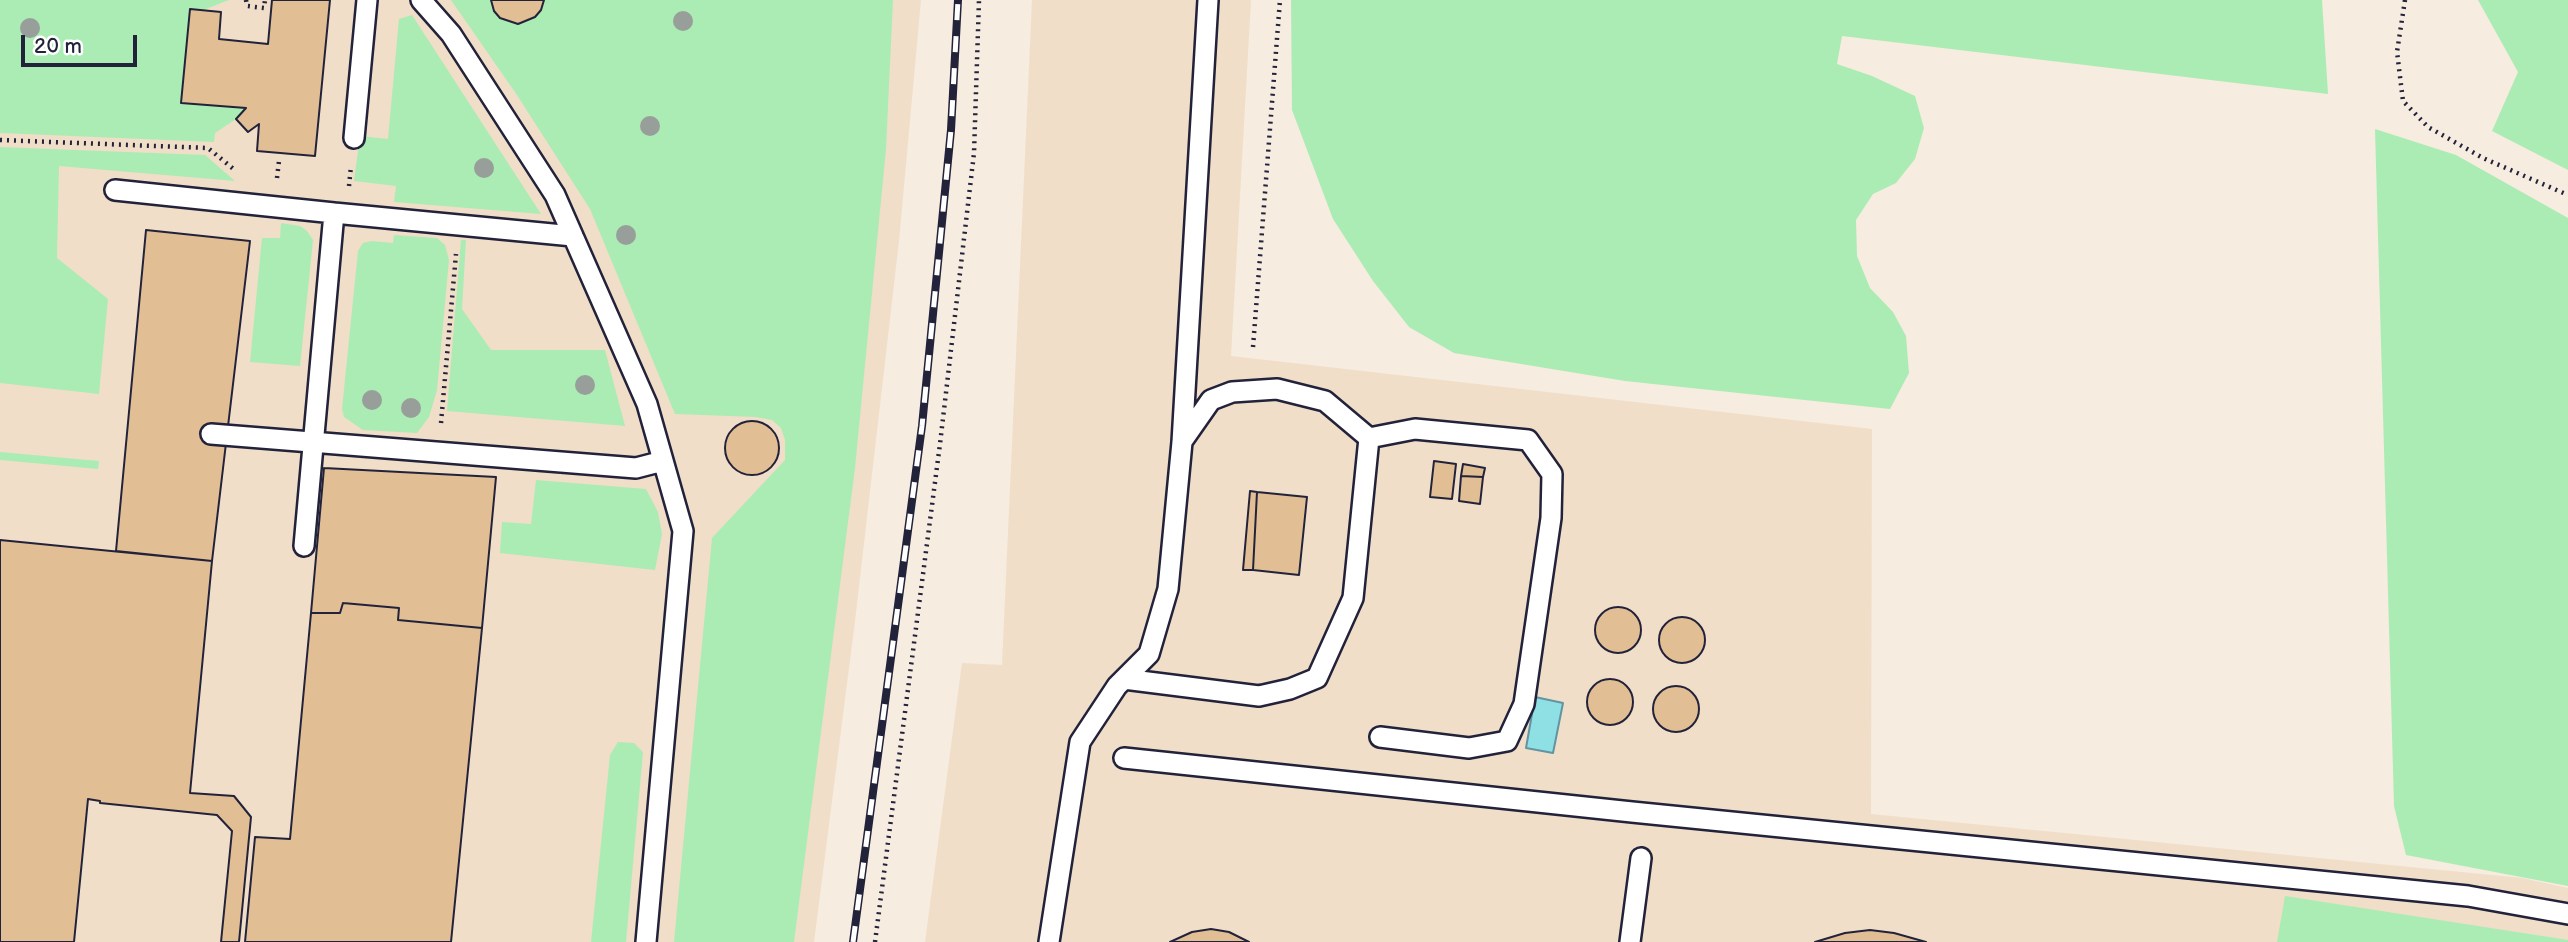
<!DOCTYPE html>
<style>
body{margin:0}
#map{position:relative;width:2568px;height:942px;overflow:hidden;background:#f6ecdf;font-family:"Balsamiq Sans",sans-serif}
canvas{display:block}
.scale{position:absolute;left:21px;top:35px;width:116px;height:32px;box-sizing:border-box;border:4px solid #22223b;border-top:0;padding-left:9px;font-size:21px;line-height:24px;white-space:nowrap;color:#22223b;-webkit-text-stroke:5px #fff;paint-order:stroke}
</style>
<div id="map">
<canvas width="2568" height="942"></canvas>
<div class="scale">20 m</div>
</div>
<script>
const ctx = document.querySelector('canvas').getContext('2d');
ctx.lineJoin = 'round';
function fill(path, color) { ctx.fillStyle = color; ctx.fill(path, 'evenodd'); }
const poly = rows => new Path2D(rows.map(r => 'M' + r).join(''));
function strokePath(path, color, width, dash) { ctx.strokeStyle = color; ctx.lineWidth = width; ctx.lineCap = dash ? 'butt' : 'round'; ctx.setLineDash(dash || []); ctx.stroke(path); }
fill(poly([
 [0,0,921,0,899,241,855,621,814,942,0,942],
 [1032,0,1251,0,1231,356,1872,429,1871,814,2522,878,2568,888,2568,942,925,942,962,663,1002,665]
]), '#f0dec8');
fill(poly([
 [0,0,229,0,203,10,190,9,182,103,246,108,236,119,215,133,214,142,0,133],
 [451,0,893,0,886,149,855,468,794,942,674,942,712,538,785,460,785,440,781,428,772,420,756,417,675,414,590,209,517,95],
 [1291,0,2322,0,2328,94,1842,36,1837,64,1872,76,1915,96,1924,128,1915,159,1896,183,1873,194,1856,220,1857,256,1870,288,1893,312,1906,336,1909,373,1890,409,1625,381,1454,353,1409,327,1373,281,1333,219,1292,110],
 [2478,0,2568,0,2568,170,2492,131,2518,72],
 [412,15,541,214,394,202,396,186,354,181,360,136,388,139,399,19],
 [2375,129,2456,155,2568,218,2568,886,2406,855,2394,806],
 [0,147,205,155,235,181,59,166,57,258,108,299,99,394,0,383],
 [281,223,300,226,307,231,313,240,300,366,250,362,262,238,280,238],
 [394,235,437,238,445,245,449,260,437,390,429,417,417,433,363,430,344,417,342,409,358,251,363,243,372,241,393,243],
 [461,240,466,240,462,309,491,350,605,350,625,426,447,411],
 [0,452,99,461,98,469,0,460],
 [536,480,646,489,658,512,662,534,655,570,500,553,502,522,531,524],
 [618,742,634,743,643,752,626,942,591,942,610,755],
 [2285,896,2568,940,2568,942,2277,942]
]), '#abecb4');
const water = poly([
 [1535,697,1563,703,1553,753,1526,748,1535,697]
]);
fill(water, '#8ee0e5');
strokePath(water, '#6394a1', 2);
const building = poly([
 [272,0,330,0,315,156,257,151,259,124,248,132,236,119,246,108,181,103,190,9,221,12,219,39,268,44,272,0],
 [491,0,544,0,541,10,535,17,518,24,500,18,494,11,491,0],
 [146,230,250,241,212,561,116,551,146,230],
 '725 448a27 27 0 1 1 54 0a27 27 0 1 1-54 0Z',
 [1434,461,1456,464,1452,499,1430,497,1434,461],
 [1463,464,1485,468,1483,477,1461,476,1463,464],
 [324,468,496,477,482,628,398,620,399,608,343,603,340,613,311,613,324,468],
 [1461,476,1483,477,1480,504,1459,501,1461,476],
 [1250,491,1257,492,1253,570,1243,570,1250,491],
 [1257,492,1307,497,1299,575,1253,570,1257,492],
 [0,540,212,561,190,793,234,796,251,817,239,942,221,942,232,831,217,815,100,803,100,801,88,799,74,942,0,942,0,540],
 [343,603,399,608,398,620,482,628,451,942,245,942,255,837,290,839,311,613,340,613,343,603],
 '1595 630a23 23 0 1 1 46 0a23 23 0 1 1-46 0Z',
 '1659 640a23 23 0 1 1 46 0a23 23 0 1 1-46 0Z',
 '1587 702a23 23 0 1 1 46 0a23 23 0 1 1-46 0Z',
 '1653 709a23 23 0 1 1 46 0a23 23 0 1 1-46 0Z',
 [1211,929,1229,932,1249,942,1170,942,1192,932,1211,929],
 [1870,930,1894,933,1926,942,1815,942,1845,933,1870,930]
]);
fill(building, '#e1be93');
strokePath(building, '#22223b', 2);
const lane = poly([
 [421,0,451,34,555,195,647,404,683,531,646,942],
 [354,138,367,0],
 [115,190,334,213],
 [211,434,636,468,663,461],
 [1369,438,1415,429,1528,440,1552,474,1551,518,1524,704,1507,741,1469,748,1380,737],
 [1183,440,1211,400,1232,392,1277,389,1325,401,1369,438],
 [304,546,334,213,573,236],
 [1124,679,1259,696,1290,689,1317,678,1353,598,1369,438],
 [1124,758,1632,812,2468,896,2568,914],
 [1049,942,1080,742,1117,686,1149,654,1168,589,1182,442,1208,0],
 [1630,942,1641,858]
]);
strokePath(lane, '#22223b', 24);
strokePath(poly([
 [246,0,247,6,264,8,265,0],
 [2405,0,2397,52,2403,101,2428,127,2483,158,2568,195],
 [0,140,208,148,236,171],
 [277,178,279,161],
 [349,186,351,166],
 [1253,347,1280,0],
 [441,423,456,254],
 [875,942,940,444,974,153,979,0]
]), '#22223b', 4.5, [2, 5]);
strokePath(lane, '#fff', 19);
const rail = poly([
 [853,942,922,426,951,130,958,0]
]);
strokePath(rail, '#22223b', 8);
strokePath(rail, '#fff', 5, [16]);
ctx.fillStyle = '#989e99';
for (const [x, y] of [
 [683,21],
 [30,28],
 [650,126],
 [484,168],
 [626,235],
 [585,385],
 [372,400],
 [411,408]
]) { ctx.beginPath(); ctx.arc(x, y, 10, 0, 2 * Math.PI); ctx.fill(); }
</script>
